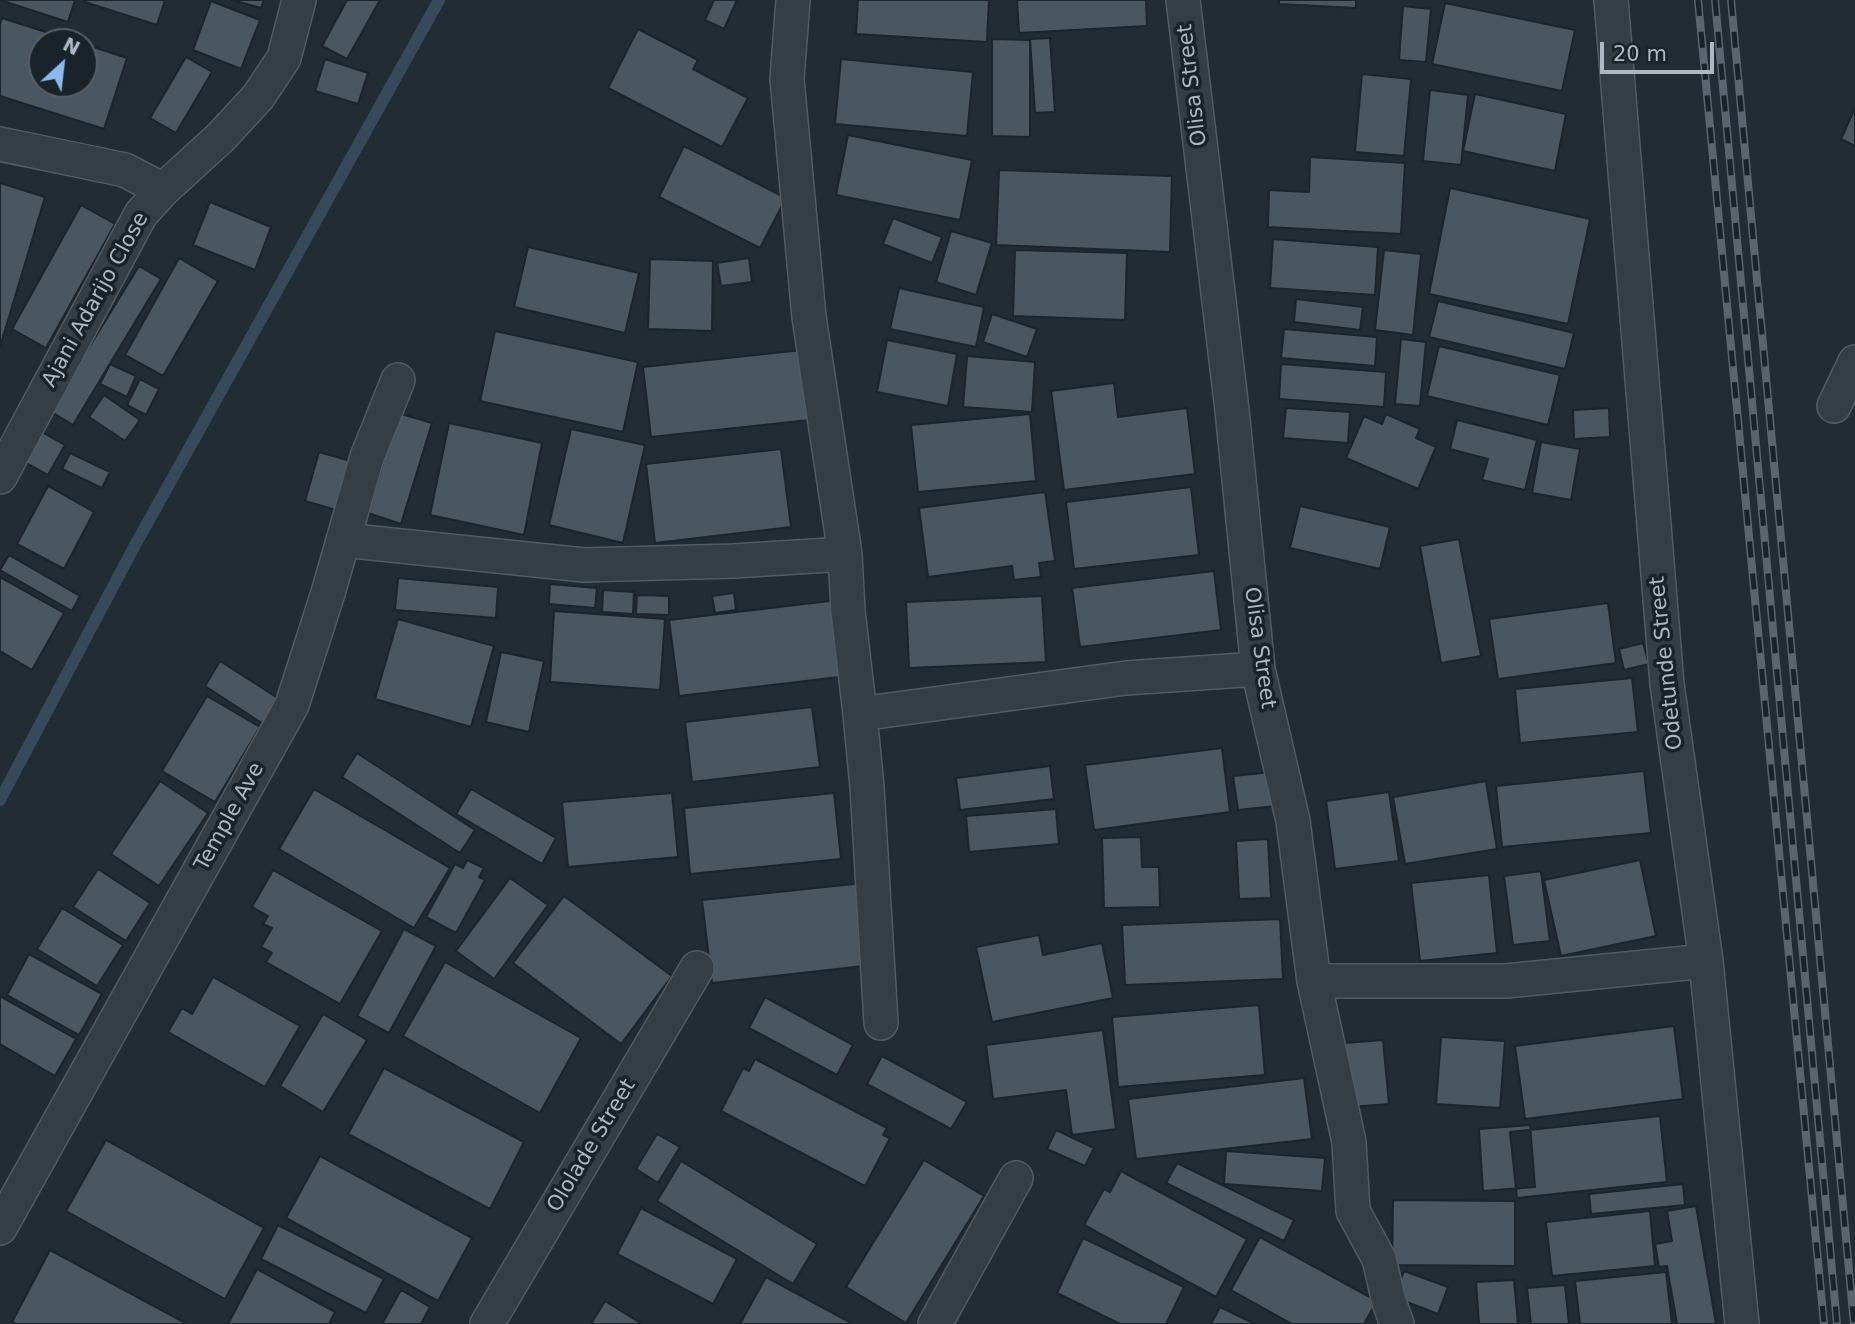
<!DOCTYPE html>
<style>
body{margin:0}
#map{position:relative;width:1855px;height:1324px;overflow:hidden;background:#222c34;font-family:"DejaVu Sans",sans-serif}
canvas{display:block}
.north{position:absolute;left:28px;top:28px;width:70px;height:70px;box-sizing:border-box;background:#1a222a;border:2px solid #565e67;border-radius:50%;rotate:27deg;font-size:19px;font-weight:700;line-height:28px;text-align:center;color:#afb8c2}
.north::after{content:'';display:block;margin:auto;width:24px;height:32px;background:#8abaec;clip-path:polygon(50% 0,100% 100%,50% 72%,0 100%)}
.scale{position:absolute;left:1600px;top:42px;width:114px;height:32px;box-sizing:border-box;border:4px solid #afb8c2;border-top:0;padding-left:9px;font-size:21px;line-height:24px;white-space:nowrap;color:#afb8c2;-webkit-text-stroke:5px #1a222a;paint-order:stroke}
</style>
<div id="map">
<canvas width="1855" height="1324"></canvas>
<div class="north">N</div>
<div class="scale">20 m</div>
</div>
<script>
const ctx = document.querySelector('canvas').getContext('2d');
ctx.lineJoin = 'round';
const poly = rows => new Path2D(rows.map(r => 'M' + r).join(''));
function strokePath(path, color, width, dash) { ctx.strokeStyle = color; ctx.lineWidth = width; ctx.lineCap = dash ? 'butt' : 'round'; ctx.setLineDash(dash || []); ctx.stroke(path); }
function fill(path, color) { ctx.fillStyle = color; ctx.fill(path, 'evenodd'); }
function write(font, color, halo, rows, align = 'center') {
  ctx.font = font + ' "DejaVu Sans",sans-serif'; ctx.lineWidth = 7; ctx.setLineDash([]); ctx.textBaseline = 'middle'; ctx.strokeStyle = halo; ctx.fillStyle = color; for (const [text, x, y, turn = 0] of rows) {
    ctx.save(); ctx.translate(x, y); ctx.rotate((+turn || 0) * Math.PI / 180); ctx.textAlign = isNaN(turn) ? turn : align; if (halo) ctx.strokeText(text, 0, 0); ctx.fillText(text, 0, 0); ctx.restore();
  }
}
strokePath(poly([
 [0,800,134,547,439,0]
]), '#37495a', 12);
const building = poly([
 [0,0,75,0,68,22,0,0],
 [86,0,165,0,157,25,85,2,86,0],
 [232,0,264,0,261,8,232,0],
 [347,0,380,0,347,59,322,46,347,0],
 [714,0,737,0,724,29,705,20,714,0],
 [858,0,989,0,987,42,856,34,858,0],
 [1017,0,1146,0,1147,26,1019,33,1017,0],
 [1279,0,1356,0,1356,8,1279,4,1279,0],
 [211,1,260,20,241,69,193,50,211,1],
 [1445,3,1575,30,1562,91,1432,64,1445,3],
 [1403,6,1431,9,1426,62,1399,60,1403,6],
 [2,18,77,42,42,42,42,84,84,84,84,44,127,58,104,129,0,96,0,24,2,18],
 [638,29,698,60,693,69,748,98,722,147,608,88,638,29],
 [1050,38,1055,112,1035,113,1030,39,1050,38],
 [992,39,1030,40,1030,137,992,136,992,39],
 [186,57,212,72,176,133,150,118,186,57],
 [325,59,368,73,358,104,315,91,325,59],
 [841,59,973,72,967,136,835,124,841,59],
 [1362,74,1411,79,1404,156,1355,152,1362,74],
 [1430,90,1468,95,1461,165,1423,161,1430,90],
 [1475,94,1566,114,1555,171,1463,151,1475,94],
 [1855,108,1855,146,1841,139,1855,108],
 [848,135,972,160,960,220,836,195,848,135],
 [684,146,786,198,760,248,659,197,684,146],
 [1310,157,1405,163,1401,234,1268,227,1269,190,1309,192,1310,157],
 [999,170,1172,176,1170,252,996,245,999,170],
 [0,183,45,197,0,347,0,183],
 [1450,188,1590,219,1568,324,1429,294,1450,188],
 [210,202,271,227,255,270,193,245,210,202],
 [81,205,115,224,46,348,12,329,81,205],
 [893,218,942,237,932,263,883,244,893,218],
 [951,231,992,243,976,295,936,282,951,231],
 [1273,239,1378,247,1375,295,1270,288,1273,239],
 [528,247,639,273,625,333,514,307,528,247],
 [1015,250,1127,253,1125,320,1013,316,1015,250],
 [1384,250,1421,254,1413,335,1375,330,1384,250],
 [179,258,218,281,163,376,125,355,179,258],
 [749,258,752,282,721,286,717,263,749,258],
 [650,259,713,261,712,331,648,329,650,259],
 [139,266,161,279,73,425,50,411,139,266],
 [899,288,984,307,976,347,890,329,899,288],
 [1296,299,1363,307,1360,330,1294,322,1296,299],
 [1438,301,1574,333,1565,369,1429,337,1438,301],
 [992,314,1037,329,1027,357,983,342,992,314],
 [1284,329,1377,337,1375,366,1281,358,1284,329],
 [495,331,638,362,623,432,480,401,495,331],
 [1401,339,1426,342,1420,406,1395,404,1401,339],
 [887,340,957,354,948,406,877,392,887,340],
 [1439,346,1560,375,1548,425,1427,396,1439,346],
 [802,350,810,420,651,437,643,367,802,350],
 [967,356,1035,362,1032,412,963,407,967,356],
 [110,364,136,376,127,397,100,384,110,364],
 [1281,364,1386,372,1384,407,1279,399,1281,364],
 [140,379,159,389,146,415,127,405,140,379],
 [1114,383,1118,417,1187,408,1195,474,1064,490,1051,391,1114,383],
 [104,395,140,420,125,441,89,417,104,395],
 [1286,408,1350,412,1348,443,1283,438,1286,408],
 [1609,408,1610,437,1574,439,1573,410,1609,408],
 [398,413,432,423,401,524,368,513,398,413],
 [1030,414,1036,481,918,492,911,425,1030,414],
 [1386,414,1420,429,1416,438,1436,447,1418,489,1346,458,1364,416,1382,424,1386,414],
 [1457,420,1537,440,1525,490,1482,480,1488,459,1450,449,1457,420],
 [449,423,542,443,524,535,430,515,449,423],
 [571,429,645,445,623,543,549,525,571,429],
 [38,430,65,445,48,475,21,460,38,430],
 [1541,442,1580,449,1571,500,1532,493,1541,442],
 [781,449,791,527,655,543,646,464,781,449],
 [319,452,358,463,343,512,305,501,319,452],
 [70,453,110,472,102,488,62,469,70,453],
 [48,486,94,512,64,569,17,544,48,486],
 [1191,487,1199,555,1074,569,1066,502,1191,487],
 [1045,492,1055,561,1039,563,1041,577,1014,580,1012,566,928,577,919,508,1045,492],
 [1300,506,1390,527,1380,569,1290,548,1300,506],
 [1459,539,1481,656,1441,663,1420,546,1459,539],
 [9,555,80,596,72,611,0,570,9,555],
 [1214,571,1221,630,1080,647,1072,588,1214,571],
 [0,577,64,613,32,670,0,651,0,577],
 [398,578,498,587,496,618,395,610,398,578],
 [550,584,597,588,595,608,549,604,550,584],
 [603,590,634,592,633,614,602,612,603,590],
 [734,593,736,610,715,613,712,596,734,593],
 [637,595,669,596,669,615,636,614,637,595],
 [1042,596,1046,662,909,668,906,602,1042,596],
 [838,600,848,676,679,696,669,620,838,600],
 [1608,603,1616,663,1498,679,1489,619,1608,603],
 [554,611,665,619,660,690,550,682,554,611],
 [398,619,494,646,471,727,375,699,398,619],
 [1643,643,1649,664,1624,670,1619,649,1643,643],
 [501,652,544,661,529,732,486,722,501,652],
 [220,661,287,704,271,729,205,686,220,661],
 [1632,678,1638,732,1520,743,1515,689,1632,678],
 [207,696,260,727,215,802,162,771,207,696],
 [812,707,820,767,692,782,685,722,812,707],
 [1222,748,1230,812,1094,830,1085,765,1222,748],
 [357,753,475,830,460,853,342,777,357,753],
 [1050,766,1054,799,960,810,956,778,1050,766],
 [1644,771,1651,833,1502,847,1496,786,1644,771],
 [1272,772,1276,806,1238,810,1233,776,1272,772],
 [160,781,208,813,159,886,111,854,160,781],
 [1486,781,1497,849,1405,864,1393,797,1486,781],
 [314,789,450,868,414,928,279,849,314,789],
 [471,789,556,838,542,864,456,814,471,789],
 [1389,792,1399,861,1335,869,1326,801,1389,792],
 [672,793,678,857,568,867,562,802,672,793],
 [834,793,841,859,690,874,684,808,834,793],
 [1056,809,1059,844,969,852,966,816,1056,809],
 [1141,837,1142,867,1159,867,1160,907,1104,908,1102,838,1141,837],
 [1268,839,1271,898,1239,899,1236,841,1268,839],
 [467,860,484,868,479,877,485,880,456,933,426,917,455,864,463,868,467,860],
 [1640,860,1656,936,1561,956,1544,880,1640,860],
 [98,869,150,903,126,941,73,907,98,869],
 [273,870,382,931,340,1004,266,962,272,953,261,947,272,928,263,924,268,916,252,907,273,870],
 [1541,871,1550,941,1513,945,1504,876,1541,871],
 [1489,875,1497,953,1420,961,1411,883,1489,875],
 [510,878,548,905,494,979,456,951,510,878],
 [863,883,873,965,712,983,702,900,863,883],
 [564,896,672,976,621,1044,513,963,564,896],
 [62,908,123,945,97,986,37,949,62,908],
 [1280,919,1283,979,1125,985,1122,925,1280,919],
 [404,929,436,946,389,1033,357,1016,404,929],
 [1039,935,1043,955,1102,943,1113,998,992,1022,976,947,1039,935],
 [29,954,102,994,79,1035,7,995,29,954],
 [445,962,581,1038,540,1113,403,1036,445,962],
 [213,977,300,1026,265,1087,168,1032,182,1008,192,1014,213,977],
 [0,996,76,1039,55,1076,0,1044,0,996],
 [765,997,853,1045,837,1075,749,1028,765,997],
 [1259,1005,1265,1075,1118,1087,1112,1017,1259,1005],
 [323,1014,367,1040,323,1112,280,1086,323,1014],
 [1674,1026,1683,1099,1525,1119,1515,1046,1674,1026],
 [1103,1030,1116,1129,1072,1135,1066,1090,993,1099,986,1045,1103,1030],
 [1441,1037,1505,1041,1500,1108,1436,1104,1441,1037],
 [1383,1040,1389,1104,1350,1107,1345,1043,1383,1040],
 [882,1056,967,1102,951,1129,867,1084,882,1056],
 [755,1059,887,1128,883,1135,890,1138,865,1186,721,1111,743,1068,749,1071,755,1059],
 [384,1068,524,1142,490,1209,348,1134,384,1068],
 [1304,1078,1312,1139,1136,1159,1128,1099,1304,1078],
 [1660,1116,1667,1182,1517,1198,1510,1132,1660,1116],
 [1530,1125,1535,1187,1483,1191,1479,1129,1530,1125],
 [1056,1130,1094,1148,1085,1166,1047,1149,1056,1130],
 [657,1134,680,1147,658,1183,636,1169,657,1134],
 [106,1140,264,1228,225,1299,66,1211,106,1140],
 [1226,1151,1325,1158,1322,1191,1224,1184,1226,1151],
 [320,1156,472,1238,438,1301,286,1218,320,1156],
 [924,1160,984,1196,906,1323,846,1287,924,1160],
 [681,1161,817,1244,793,1284,657,1201,681,1161],
 [1177,1163,1294,1220,1284,1241,1166,1183,1177,1163],
 [1121,1171,1247,1239,1216,1297,1084,1225,1104,1189,1110,1192,1121,1171],
 [1683,1184,1685,1205,1591,1214,1589,1194,1683,1184],
 [1393,1200,1515,1201,1515,1266,1392,1265,1393,1200],
 [1696,1206,1716,1324,1677,1324,1667,1266,1659,1267,1655,1244,1672,1241,1667,1211,1696,1206],
 [641,1208,737,1259,713,1304,617,1254,641,1208],
 [1650,1211,1655,1266,1552,1276,1546,1222,1650,1211],
 [278,1225,384,1279,366,1313,261,1259,278,1225],
 [1260,1237,1377,1301,1364,1324,1292,1324,1231,1290,1260,1237],
 [1083,1238,1184,1287,1166,1324,1120,1324,1057,1293,1083,1238],
 [50,1250,187,1324,16,1324,12,1322,50,1250],
 [257,1269,335,1312,329,1324,228,1324,257,1269],
 [1404,1271,1448,1287,1438,1314,1394,1297,1404,1271],
 [1666,1272,1672,1324,1580,1324,1575,1281,1666,1272],
 [766,1277,853,1324,740,1324,766,1277],
 [1514,1280,1518,1324,1479,1324,1476,1282,1514,1280],
 [1565,1285,1569,1324,1531,1324,1527,1288,1565,1285],
 [401,1290,430,1307,421,1324,382,1324,401,1290],
 [605,1301,642,1324,591,1324,605,1301],
 [1220,1307,1255,1324,1211,1324,1220,1307]
]);
fill(building, '#4a5660');
strokePath(building, '#1c242c', 2);
const minor = poly([
 [793,0,787,79,809,317,845,554,848,611,860,714,867,787,881,1023],
 [1183,0,1232,410,1258,669,1293,821,1314,981,1349,1142,1353,1211,1379,1259,1389,1302,1397,1324],
 [1611,0,1667,684,1706,961,1742,1324],
 [0,144,125,170,163,190],
 [1834,406,1855,362],
 [0,477,141,214,163,190,221,137,258,97,284,58,299,0],
 [343,540,584,565,734,561,845,554],
 [860,714,1126,678,1258,669],
 [1314,981,1506,981,1706,961],
 [0,1228,292,705,328,593,367,457,398,380],
 [487,1324,697,968],
 [935,1324,1016,1178]
]);
strokePath(minor, '#525b63', 36);
strokePath(minor, '#353d45', 33);
const rail = poly([
 [1698,0,1824,1324],
 [1715,0,1837,1324],
 [1731,0,1854,1324]
]);
strokePath(rail, '#5b656f', 8);
strokePath(rail, '#1a222a', 5, [16]);
write('21px', '#afb8c2', '#1a222a', [
 ["Olisa Street",1193,85,-97],
 ["Ajani Adarijo Close",96,300,-61],
 ["Olisa Street",1259,648,82],
 ["Odetunde Street",1667,663,-96],
 ["Temple Ave",230,817,-61],
 ["Ololade Street",592,1146,-59]
]);
</script>
